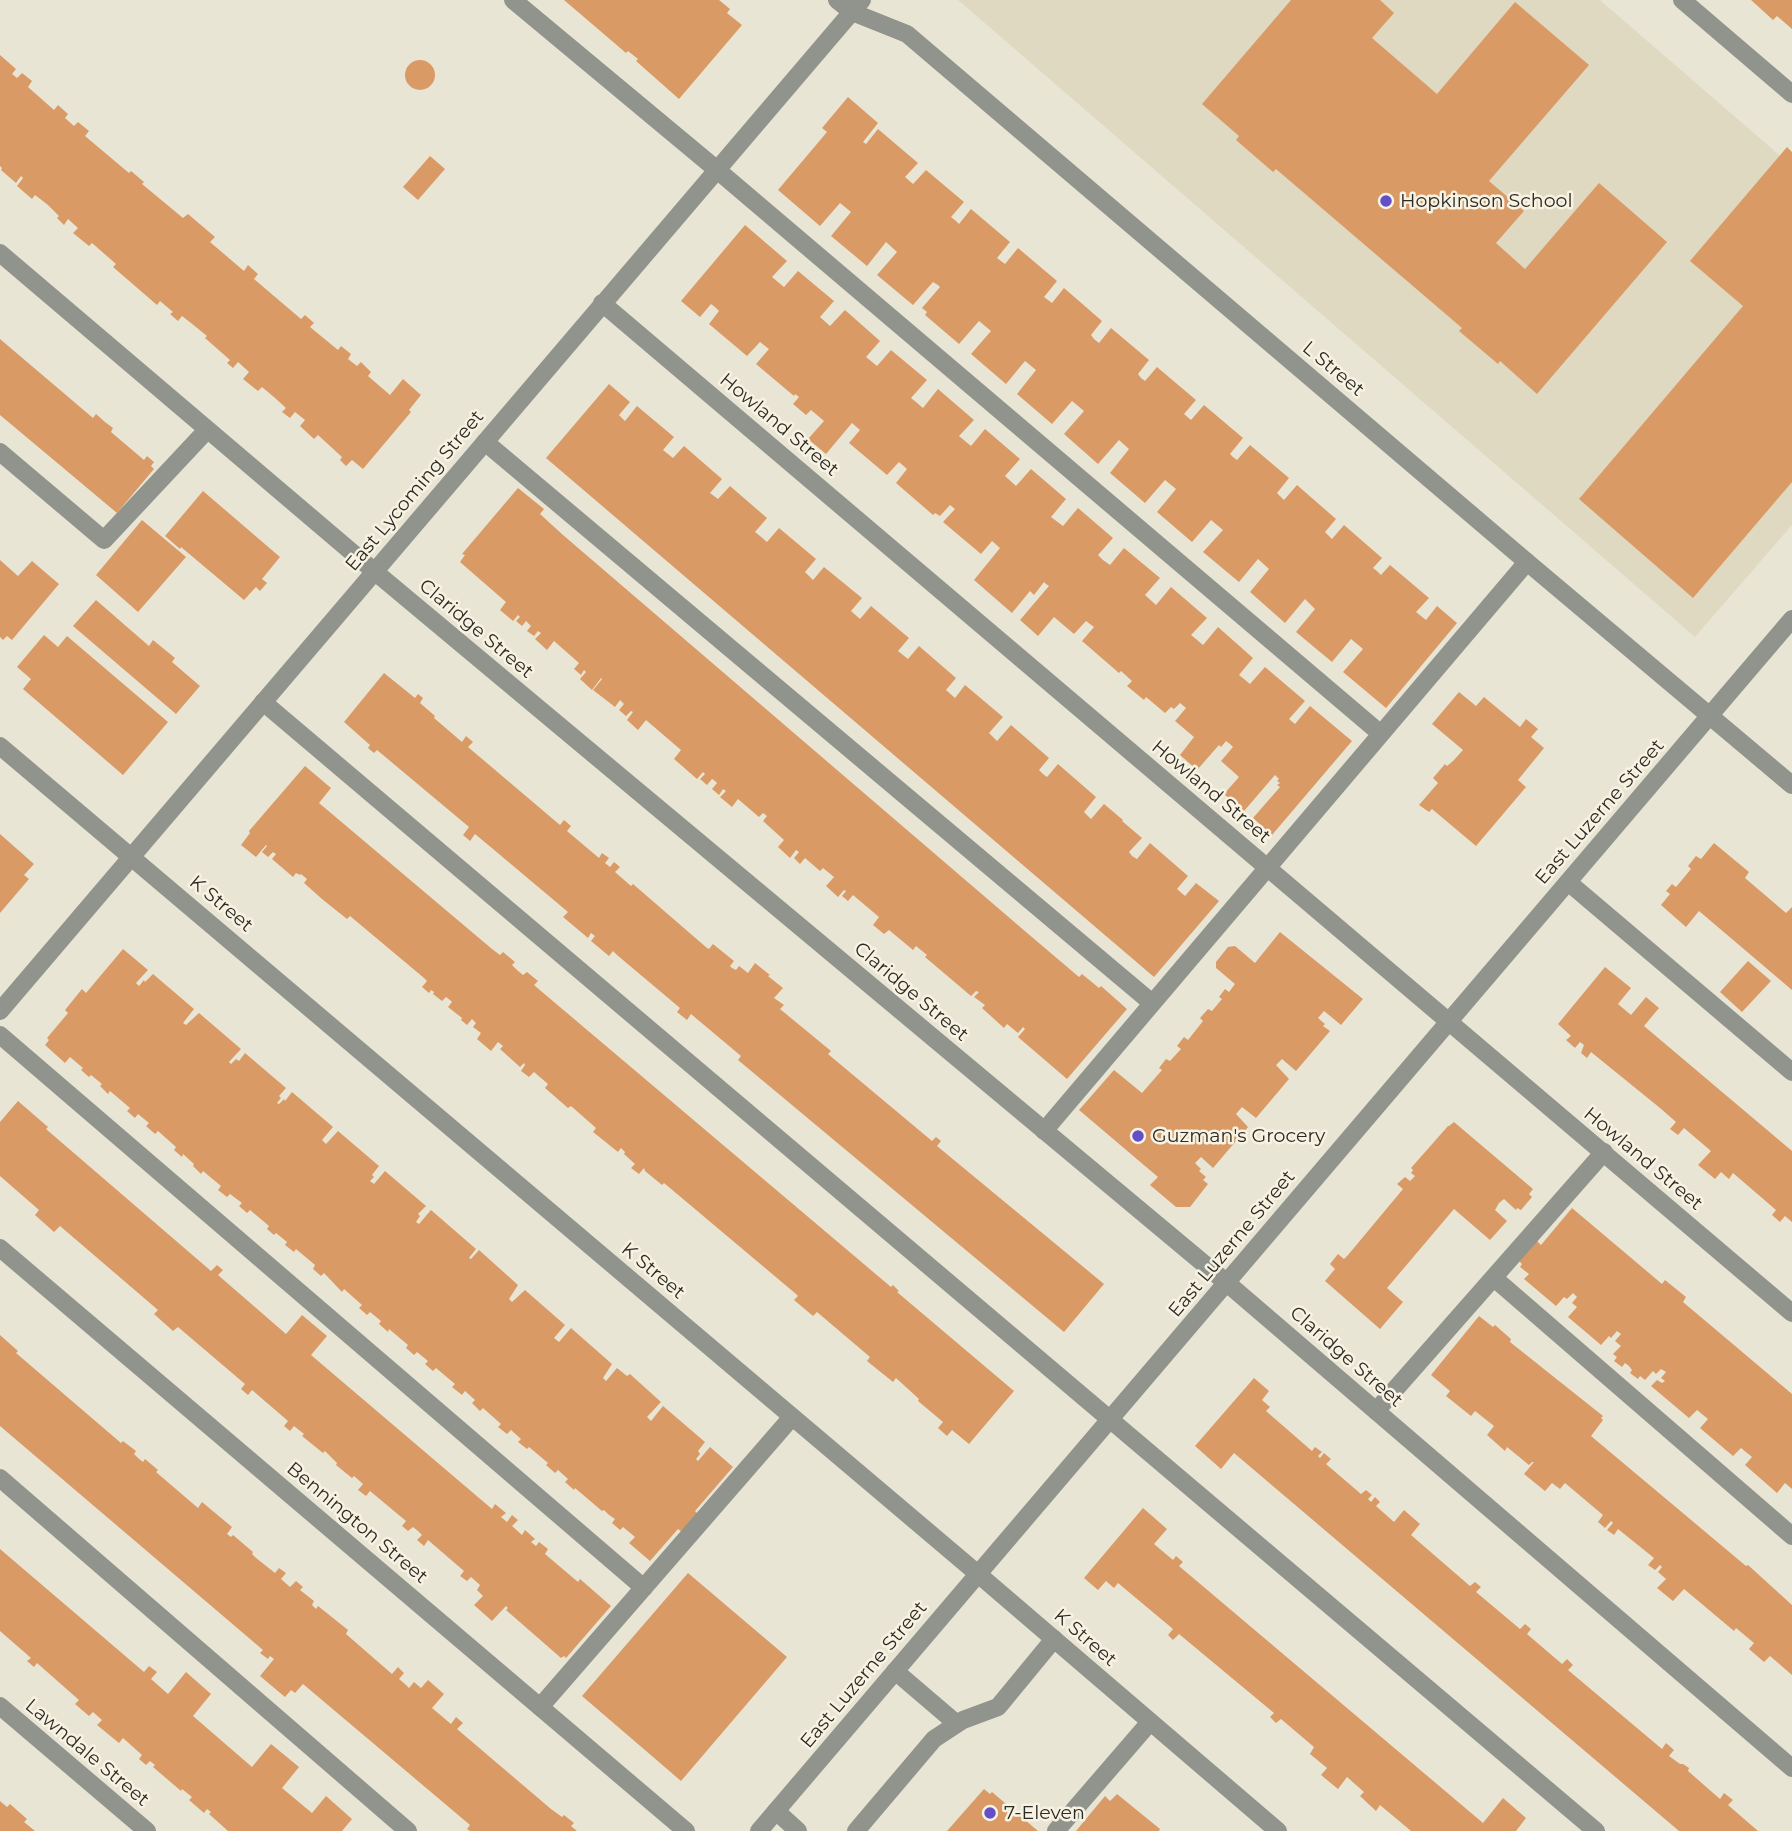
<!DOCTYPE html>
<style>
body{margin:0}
canvas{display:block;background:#e9e5d5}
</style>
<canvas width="1792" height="1831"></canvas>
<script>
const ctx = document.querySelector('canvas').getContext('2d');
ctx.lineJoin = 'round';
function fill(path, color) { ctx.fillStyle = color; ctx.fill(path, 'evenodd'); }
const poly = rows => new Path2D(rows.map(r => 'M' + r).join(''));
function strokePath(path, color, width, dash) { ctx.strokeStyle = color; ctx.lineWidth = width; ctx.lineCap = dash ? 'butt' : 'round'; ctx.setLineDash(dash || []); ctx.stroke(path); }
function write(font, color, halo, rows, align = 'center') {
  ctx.font = font + ' Montserrat,sans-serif'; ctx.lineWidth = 5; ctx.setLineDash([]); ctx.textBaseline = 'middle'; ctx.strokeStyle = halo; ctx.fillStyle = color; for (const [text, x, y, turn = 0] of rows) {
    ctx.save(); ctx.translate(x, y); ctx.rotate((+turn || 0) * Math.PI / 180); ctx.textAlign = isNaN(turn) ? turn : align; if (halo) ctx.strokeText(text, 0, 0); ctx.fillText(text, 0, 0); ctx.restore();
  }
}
fill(poly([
 [958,0,1600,0,1792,166,1792,525,1695,637]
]), '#e0d9c2');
fill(poly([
 [564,0,719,0,730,9,727,13,742,25,679,99,636,61,638,59,628,51,626,53],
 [1291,0,1380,0,1394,13,1372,38,1437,94,1515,2,1589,65,1489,181,1524,211,1496,243,1525,269,1599,183,1667,242,1537,394,1500,361,1498,364,1459,331,1462,328,1276,169,1273,172,1236,140,1239,136,1202,104],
 [1751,0,1792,0,1792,29,1777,16,1773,20],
 [0,55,16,69,12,74,17,78,22,73,32,81,28,87,54,110,58,105,68,114,65,118,74,126,78,122,89,131,85,136,129,173,131,171,144,182,142,184,183,218,188,214,215,237,210,242,244,271,248,265,258,274,254,279,301,319,305,315,314,323,310,327,338,350,341,346,351,354,348,359,357,366,361,362,371,372,368,376,390,395,403,379,421,395,409,410,411,412,363,469,352,460,346,466,340,460,342,457,318,435,314,439,300,426,305,420,295,412,290,418,282,412,286,408,275,398,262,387,258,391,243,379,249,372,238,362,233,368,227,363,230,360,205,338,207,336,191,323,182,316,178,321,170,314,173,312,160,301,157,305,113,267,116,264,92,243,89,246,73,233,78,228,68,219,64,225,57,218,59,216,48,205,35,195,32,199,17,186,23,178,21,176,16,183,1,170,2,168,0,166],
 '405 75a15 15 0 1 1 30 0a15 15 0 1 1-30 0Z',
 [848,97,878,123,863,142,866,144,878,129,918,163,905,177,913,184,926,170,964,202,951,217,956,221,959,224,971,209,1010,242,997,258,1005,264,1018,248,1057,281,1044,297,1052,303,1064,288,1102,321,1091,335,1094,339,1099,343,1111,328,1149,360,1138,374,1141,378,1145,381,1157,367,1196,400,1184,414,1191,420,1204,405,1243,438,1230,454,1233,457,1237,460,1250,445,1289,478,1277,493,1284,500,1297,485,1336,519,1325,532,1332,539,1344,525,1382,558,1373,568,1377,571,1381,575,1390,565,1429,598,1416,612,1426,620,1437,606,1457,623,1386,708,1343,672,1363,649,1351,639,1332,662,1296,632,1315,609,1305,599,1285,623,1250,592,1269,569,1258,559,1239,582,1203,552,1223,530,1211,520,1192,542,1157,512,1176,489,1165,480,1145,503,1110,473,1129,449,1119,440,1098,464,1064,434,1084,411,1072,401,1052,424,1017,394,1036,370,1025,361,1006,384,971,354,991,331,979,321,959,344,925,315,927,312,922,308,940,287,938,285,933,282,913,305,877,275,897,252,886,242,867,266,831,236,851,212,840,203,820,226,778,190,827,132,822,128],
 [1787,147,1792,152,1792,482,1693,598,1579,499,1743,306,1690,261],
 [430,156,445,169,418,200,403,187],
 [745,225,787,261,772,277,784,287,798,271,834,301,820,317,830,326,845,310,880,341,866,357,871,361,877,366,891,350,927,380,911,398,916,402,923,408,938,389,974,420,959,436,971,446,985,429,1020,459,1005,476,1016,486,1031,469,1066,499,1051,517,1063,526,1078,508,1113,538,1098,555,1103,560,1110,565,1124,548,1160,578,1145,595,1156,605,1171,587,1207,618,1191,635,1196,639,1203,645,1218,627,1253,658,1239,675,1244,679,1250,684,1265,667,1305,701,1289,719,1295,724,1310,706,1352,741,1272,835,1253,818,1280,787,1277,785,1280,783,1277,781,1279,779,1275,775,1244,811,1224,794,1239,777,1221,761,1233,747,1230,744,1226,741,1221,747,1219,745,1197,770,1180,755,1194,737,1175,721,1186,708,1180,703,1174,709,1171,707,1165,713,1146,697,1144,700,1127,686,1132,681,1121,671,1119,673,1082,641,1094,627,1086,621,1074,634,1054,617,1038,636,1020,620,1049,586,1046,584,1044,582,1034,595,1030,591,1012,613,974,580,1000,548,992,541,981,554,943,522,955,509,950,505,940,516,935,513,933,515,896,483,907,469,899,462,887,475,849,443,860,430,852,423,826,454,808,439,824,421,811,410,806,415,793,404,799,397,795,394,794,396,756,364,769,349,760,342,747,356,709,324,719,311,715,307,711,304,700,317,681,301],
 [0,339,93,418,96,414,105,422,113,428,111,432,144,460,147,456,154,462,151,466,154,469,117,513,0,415],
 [609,384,630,402,619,415,625,421,637,406,674,437,663,450,673,458,684,446,722,479,710,493,718,499,730,486,767,518,755,532,760,536,767,542,779,528,816,559,805,572,813,580,824,567,862,598,851,611,860,619,871,606,909,638,898,651,908,659,919,646,956,678,946,690,955,698,965,685,1003,717,989,733,997,741,1011,725,1049,758,1039,770,1043,774,1047,777,1058,764,1096,797,1084,812,1091,819,1104,804,1123,820,1122,821,1142,838,1129,852,1132,856,1137,859,1150,843,1188,876,1177,889,1185,896,1196,883,1219,901,1154,977,546,458],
 [518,488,544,509,540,514,563,535,1026,932,1079,977,1082,974,1099,988,1101,986,1127,1009,1067,1079,1018,1037,1025,1029,1023,1027,1018,1033,1007,1024,1004,1028,982,1008,985,1005,974,997,979,992,976,991,971,996,925,957,927,955,916,946,913,950,889,930,884,934,873,925,879,917,853,895,848,901,842,896,846,891,844,890,838,897,826,886,834,877,823,868,820,871,805,858,800,864,794,858,799,852,796,850,790,858,778,847,784,840,763,821,767,816,763,813,759,817,738,799,732,807,720,797,726,791,723,789,719,795,712,789,717,783,715,781,712,779,707,785,700,779,705,774,703,772,697,779,674,759,681,750,646,720,638,730,627,720,633,712,631,711,626,716,619,710,624,704,620,700,615,707,593,690,602,679,601,678,592,690,580,679,586,672,584,670,581,675,574,669,579,663,554,641,547,650,535,639,541,633,538,631,534,636,527,631,531,626,526,621,522,626,516,621,520,617,518,615,513,621,500,610,506,602,460,562,465,555,462,554],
 [203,491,280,557,262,579,267,583,260,591,256,587,244,600,181,547,180,549,165,536],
 [142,520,186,557,138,612,96,575],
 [0,560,18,576,32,561,59,584,12,640,7,636,3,640,0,637],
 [96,600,149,646,153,640,175,658,172,662,200,686,176,714,73,626],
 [44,635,58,647,67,636,168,722,123,775,23,689,31,679,17,667],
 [384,673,415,698,418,694,423,698,420,703,435,716,434,718,462,742,466,736,473,742,468,747,560,825,564,820,571,826,567,831,599,858,602,853,609,858,605,863,610,867,614,862,620,867,615,872,631,886,633,884,707,948,709,949,713,944,734,961,730,966,732,968,736,970,739,966,748,973,755,963,770,975,768,976,783,988,774,998,784,1005,780,1009,831,1051,828,1054,932,1141,936,1137,941,1141,937,1146,1104,1284,1064,1332,738,1060,741,1056,691,1014,687,1020,677,1012,680,1008,617,955,613,951,609,956,591,941,595,936,591,933,588,938,563,917,568,912,493,849,475,834,470,841,463,835,469,827,377,750,374,753,368,748,370,745,344,722],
 [1459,692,1476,706,1484,697,1520,727,1526,719,1538,729,1531,737,1544,748,1518,780,1526,787,1476,846,1432,809,1429,812,1419,805,1438,783,1433,778,1445,764,1447,766,1453,761,1463,750,1432,724],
 [305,766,331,788,319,803,492,949,500,955,503,952,515,962,512,965,517,970,523,975,527,972,538,981,534,985,541,991,891,1287,893,1285,899,1291,897,1292,1014,1391,969,1444,952,1430,947,1436,938,1428,943,1422,918,1401,919,1399,896,1378,893,1382,867,1361,870,1357,817,1312,813,1316,794,1300,798,1296,796,1294,664,1183,662,1185,645,1171,644,1168,639,1174,631,1168,635,1164,624,1154,625,1152,621,1148,618,1152,593,1132,596,1128,571,1106,568,1108,545,1088,548,1084,534,1072,529,1077,521,1071,525,1065,524,1063,520,1067,500,1049,503,1046,498,1042,491,1051,477,1039,481,1033,473,1027,476,1023,472,1019,467,1025,461,1020,462,1018,448,1007,452,1002,450,1000,446,997,442,1001,433,994,434,992,431,990,429,993,422,987,427,981,424,978,350,916,347,919,322,899,304,883,307,879,301,874,300,875,296,873,293,877,272,859,276,854,273,852,268,857,262,852,267,846,266,845,256,857,241,845,250,833,249,831],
 [0,834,34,864,24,875,29,879,0,913],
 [1714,843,1749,872,1745,878,1786,913,1792,907,1792,990,1699,911,1686,927,1661,905,1670,894,1666,891,1672,884,1676,887,1691,869,1688,866,1696,856,1701,859],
 [1280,932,1363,999,1341,1025,1324,1011,1318,1018,1325,1024,1323,1026,1330,1031,1296,1071,1282,1059,1276,1065,1289,1079,1256,1118,1242,1107,1236,1114,1248,1127,1213,1168,1201,1157,1195,1163,1201,1169,1199,1171,1206,1177,1203,1180,1208,1184,1190,1207,1176,1207,1150,1185,1158,1177,1079,1110,1114,1070,1142,1093,1162,1070,1159,1068,1166,1059,1170,1061,1181,1049,1177,1046,1184,1037,1188,1040,1203,1021,1200,1018,1208,1009,1212,1011,1222,999,1219,997,1225,989,1229,992,1235,984,1216,968,1216,962,1228,947,1235,946,1255,963],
 [123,949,148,970,136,983,139,986,144,980,145,982,153,974,194,1009,183,1023,186,1025,199,1013,241,1049,229,1062,231,1064,236,1059,239,1061,245,1053,286,1088,279,1096,281,1098,277,1103,279,1104,284,1099,285,1101,292,1092,333,1127,322,1140,326,1144,338,1131,379,1166,372,1175,374,1177,370,1181,374,1184,385,1171,426,1206,418,1214,420,1216,416,1222,419,1224,431,1210,476,1249,469,1258,471,1259,479,1250,518,1285,509,1299,512,1302,525,1290,565,1325,554,1338,559,1342,571,1328,612,1364,603,1378,606,1381,617,1368,627,1376,630,1374,661,1402,647,1417,651,1421,663,1406,705,1442,698,1451,700,1454,696,1459,698,1461,710,1447,733,1467,695,1511,698,1514,682,1532,678,1529,650,1561,629,1543,635,1537,623,1527,620,1530,612,1523,615,1519,609,1515,604,1510,602,1511,575,1488,574,1490,565,1482,568,1479,558,1470,555,1473,546,1465,548,1463,529,1447,527,1449,518,1442,521,1439,511,1430,507,1434,498,1427,501,1424,483,1408,480,1411,472,1403,475,1400,465,1391,462,1395,452,1387,455,1384,436,1368,433,1371,425,1364,428,1361,417,1352,414,1355,406,1348,408,1345,389,1329,388,1332,379,1324,381,1321,370,1312,367,1315,359,1308,362,1305,344,1289,342,1292,324,1273,321,1276,313,1269,315,1265,296,1249,294,1252,285,1245,287,1242,276,1233,274,1235,267,1229,269,1226,250,1210,247,1213,239,1206,242,1203,230,1194,227,1197,218,1190,221,1186,203,1171,201,1174,193,1166,194,1164,183,1154,182,1157,174,1150,176,1147,158,1131,155,1134,146,1126,149,1123,138,1114,135,1118,127,1111,130,1108,110,1091,108,1094,100,1086,102,1084,91,1075,89,1077,81,1070,83,1068,70,1057,65,1063,45,1045,49,1040,47,1038,68,1013,65,1010,82,989,86,993],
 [1748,961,1771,981,1742,1012,1720,992],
 [1605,967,1631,988,1618,1004,1631,1015,1646,997,1659,1008,1644,1026,1792,1151,1792,1222,1785,1216,1780,1222,1772,1215,1776,1210,1733,1173,1729,1179,1721,1172,1715,1179,1698,1165,1711,1151,1684,1128,1678,1135,1670,1129,1676,1122,1660,1108,1591,1052,1587,1058,1581,1053,1584,1045,1580,1042,1575,1048,1566,1040,1571,1036,1558,1024],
 [18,1101,48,1127,46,1129,211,1271,217,1265,223,1270,218,1275,286,1334,302,1315,327,1336,311,1355,492,1509,495,1504,506,1513,501,1517,507,1522,512,1515,518,1520,512,1526,522,1535,525,1530,535,1539,531,1542,536,1546,539,1542,548,1549,545,1554,578,1582,580,1579,611,1606,566,1658,564,1656,561,1658,506,1610,508,1608,506,1606,492,1621,474,1605,483,1596,477,1590,480,1585,471,1577,467,1581,460,1576,464,1571,428,1540,424,1546,417,1540,422,1535,418,1531,413,1527,408,1531,402,1526,406,1521,370,1491,366,1496,358,1490,363,1484,354,1476,352,1478,336,1465,337,1463,325,1451,323,1453,302,1436,304,1434,294,1426,290,1431,284,1426,288,1421,252,1390,248,1395,241,1389,245,1384,178,1327,173,1331,154,1314,158,1310,60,1226,54,1232,35,1215,39,1210,0,1176,0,1122],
 [1454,1122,1533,1189,1529,1194,1532,1197,1521,1210,1517,1208,1516,1210,1504,1199,1499,1203,1495,1210,1507,1221,1490,1240,1454,1209,1387,1288,1403,1302,1380,1329,1325,1281,1335,1269,1330,1264,1338,1254,1344,1259,1348,1255,1403,1189,1397,1184,1405,1177,1410,1181,1415,1176,1411,1173,1413,1170,1411,1168,1448,1126,1449,1126],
 [1572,1208,1662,1284,1665,1280,1686,1297,1683,1302,1792,1394,1792,1489,1785,1483,1777,1493,1745,1465,1752,1457,1741,1448,1733,1456,1700,1428,1708,1419,1697,1410,1689,1418,1651,1386,1657,1380,1662,1383,1665,1381,1661,1378,1666,1372,1661,1369,1656,1374,1653,1371,1645,1380,1640,1376,1638,1379,1630,1373,1632,1370,1629,1366,1625,1363,1622,1367,1614,1361,1617,1357,1613,1354,1621,1346,1615,1341,1621,1334,1617,1331,1611,1338,1609,1336,1601,1345,1568,1317,1577,1307,1572,1303,1577,1297,1573,1293,1567,1299,1564,1297,1556,1306,1524,1279,1529,1274,1520,1267,1522,1264,1518,1260,1535,1239,1541,1245],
 [1479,1316,1493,1327,1495,1325,1511,1339,1510,1342,1603,1416,1601,1418,1603,1420,1591,1436,1746,1566,1748,1565,1792,1605,1792,1675,1770,1656,1764,1662,1749,1649,1754,1643,1736,1628,1734,1631,1684,1589,1673,1601,1657,1588,1666,1579,1658,1572,1662,1567,1660,1565,1655,1570,1648,1565,1654,1558,1618,1529,1614,1535,1607,1530,1613,1523,1611,1521,1605,1528,1598,1522,1603,1515,1565,1483,1560,1489,1552,1483,1545,1491,1524,1474,1534,1462,1532,1462,1529,1465,1507,1447,1505,1451,1487,1435,1494,1426,1475,1411,1471,1416,1446,1396,1450,1391,1431,1375],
 [0,1335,18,1351,16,1353,121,1443,123,1441,136,1451,134,1454,138,1458,143,1462,145,1459,158,1470,156,1472,198,1508,202,1502,232,1527,227,1534,231,1537,233,1535,253,1552,252,1554,256,1558,275,1573,279,1568,286,1573,281,1579,290,1587,296,1581,303,1587,300,1590,314,1601,312,1605,316,1609,318,1606,348,1630,346,1634,392,1674,398,1667,404,1673,399,1679,405,1684,409,1688,414,1682,421,1688,428,1680,444,1694,432,1708,451,1724,456,1717,463,1723,457,1729,551,1809,562,1817,564,1815,574,1823,571,1826,577,1831,470,1831,467,1829,470,1825,303,1684,295,1693,291,1690,285,1697,260,1676,274,1659,270,1656,268,1659,260,1653,263,1650,0,1426],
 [1254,1378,1269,1391,1262,1400,1270,1407,1266,1411,1312,1451,1315,1447,1322,1452,1318,1456,1320,1458,1324,1453,1331,1459,1326,1464,1361,1494,1366,1490,1372,1495,1368,1499,1371,1502,1375,1497,1380,1502,1376,1506,1394,1522,1404,1510,1420,1524,1411,1535,1470,1586,1475,1582,1481,1587,1476,1592,1520,1629,1525,1624,1531,1629,1527,1634,1562,1664,1567,1659,1573,1665,1568,1670,1662,1749,1666,1743,1674,1750,1669,1756,1680,1764,1683,1764,1689,1768,1688,1771,1720,1799,1724,1793,1733,1800,1728,1805,1758,1831,1679,1831,1234,1453,1221,1469,1195,1446],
 [1143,1508,1167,1529,1154,1544,1173,1560,1176,1556,1183,1562,1179,1566,1483,1823,1503,1798,1526,1818,1516,1831,1411,1831,1380,1805,1376,1811,1360,1796,1364,1792,1347,1777,1338,1789,1321,1775,1327,1768,1310,1754,1314,1747,1281,1719,1276,1723,1270,1717,1274,1713,1179,1634,1173,1640,1168,1635,1173,1629,1118,1583,1114,1588,1106,1581,1098,1590,1084,1578],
 [0,1549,144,1672,149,1666,157,1672,151,1679,168,1694,186,1672,211,1694,193,1716,252,1767,271,1744,299,1767,282,1788,312,1813,326,1796,352,1819,342,1831,228,1831,209,1814,211,1812,207,1809,204,1813,189,1800,192,1797,182,1789,181,1791,153,1767,155,1765,150,1761,146,1765,139,1759,142,1755,123,1738,119,1743,97,1725,102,1720,93,1712,89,1716,75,1704,79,1700,37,1663,34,1667,27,1661,31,1658,0,1631],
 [688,1573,787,1657,681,1781,582,1696],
 [984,1789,990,1794,992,1792,1038,1831,947,1831],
 [1117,1794,1160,1829,1159,1831,1076,1831,1105,1796,1110,1801],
 [0,1801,7,1807,10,1804,27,1819,24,1822,35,1831,0,1831]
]), '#da9a65');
strokePath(poly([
 [513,0,716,169,1381,734],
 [485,442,1152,1003],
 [0,452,104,540,207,430],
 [263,702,1596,1831],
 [1568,882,1792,1072],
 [0,1035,644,1588],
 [1044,1131,1527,562],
 [1494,1278,1792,1536],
 [1376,1411,1604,1152],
 [0,1478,408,1831],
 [895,1671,957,1724],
 [540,1707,792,1417],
 [776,1811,798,1831],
 [856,1831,934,1739,963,1720,998,1707,1054,1639],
 [1056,1831,1150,1722]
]), '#91948d', 18);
strokePath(poly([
 [837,0,852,12,907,34,1527,562,1792,785],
 [1682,0,1792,94],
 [0,253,374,571,1227,1283,1792,1768],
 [602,303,1792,1313],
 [0,746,978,1574,1278,1831],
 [0,1011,862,0],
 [0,1248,686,1831],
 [0,1706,147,1831],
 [759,1831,1792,619]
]), '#91948d', 18);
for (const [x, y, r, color] of [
 [1386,201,7,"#6350c9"],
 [1138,1136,7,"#6350c9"],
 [990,1813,7,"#6350c9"]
]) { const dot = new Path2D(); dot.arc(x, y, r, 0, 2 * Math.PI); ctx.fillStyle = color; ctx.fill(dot); strokePath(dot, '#f7f2e2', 2.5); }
write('19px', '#2c2a25', '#f7f2e2', [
 ["Hopkinson School",1400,201],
 ["Guzman's Grocery",1152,1136],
 ["7-Eleven",1004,1813]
], 'left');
write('19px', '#2c2a25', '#f7f2e2', [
 ["L Street",1333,369,40],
 ["Howland Street",779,425,40],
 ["East Lycoming Street",415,491,-50],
 ["Claridge Street",476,629,40],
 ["Howland Street",1211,792,40],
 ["East Luzerne Street",1600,812,-49],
 ["K Street",221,904,40],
 ["Claridge Street",911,992,40],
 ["Howland Street",1643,1159,40],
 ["East Luzerne Street",1232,1244,-50],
 ["K Street",653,1271,40],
 ["Claridge Street",1346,1357,41],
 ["Bennington Street",357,1523,40],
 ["K Street",1085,1638,41],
 ["East Luzerne Street",864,1675,-50],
 ["Lawndale Street",87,1753,40]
]);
</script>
